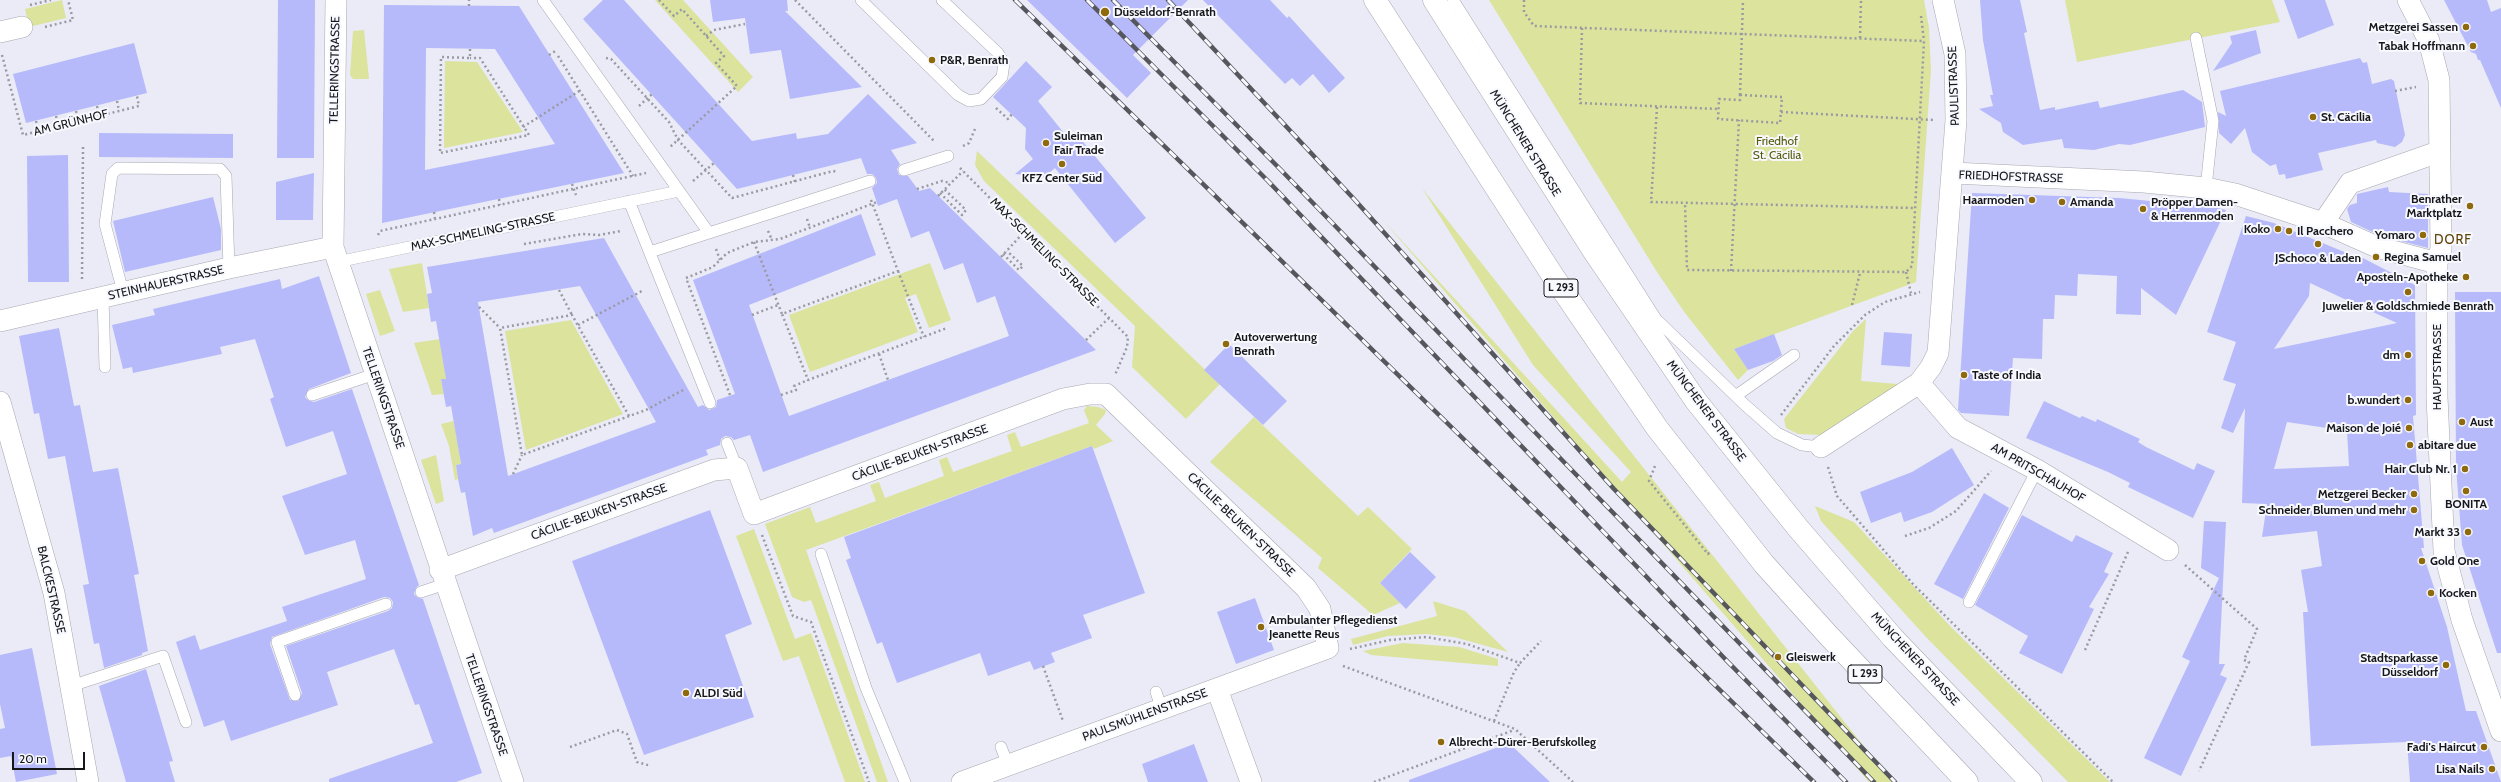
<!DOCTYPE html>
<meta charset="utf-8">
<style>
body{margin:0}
#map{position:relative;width:2501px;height:782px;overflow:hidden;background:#eaebf6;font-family:Cabin,sans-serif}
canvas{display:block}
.scale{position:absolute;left:12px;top:752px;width:73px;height:18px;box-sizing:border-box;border:2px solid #16171a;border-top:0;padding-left:5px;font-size:12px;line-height:14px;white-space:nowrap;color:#16171a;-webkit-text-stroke:3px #f8f8ff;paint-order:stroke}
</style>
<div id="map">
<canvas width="2501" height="782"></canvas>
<div class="scale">20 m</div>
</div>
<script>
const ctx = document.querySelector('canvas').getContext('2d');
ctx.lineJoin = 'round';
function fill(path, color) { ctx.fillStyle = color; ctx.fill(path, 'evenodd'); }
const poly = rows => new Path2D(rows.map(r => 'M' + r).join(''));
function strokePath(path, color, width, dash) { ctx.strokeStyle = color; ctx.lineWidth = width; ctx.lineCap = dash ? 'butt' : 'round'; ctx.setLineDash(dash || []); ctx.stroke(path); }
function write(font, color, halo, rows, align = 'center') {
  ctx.font = font + ' Cabin,sans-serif'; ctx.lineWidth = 4; ctx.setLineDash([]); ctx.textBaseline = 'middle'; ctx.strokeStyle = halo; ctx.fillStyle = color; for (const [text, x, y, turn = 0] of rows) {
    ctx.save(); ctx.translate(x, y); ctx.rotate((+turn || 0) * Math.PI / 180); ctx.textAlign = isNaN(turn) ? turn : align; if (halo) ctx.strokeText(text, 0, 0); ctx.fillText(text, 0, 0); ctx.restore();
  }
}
fill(poly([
 [62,0,66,18,29,27,25,9],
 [655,0,683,0,753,77,738,92],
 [1489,0,1924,0,1929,28,1931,70,1916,282,1734,349,1748,370,1738,380,1685,313,1657,272],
 [2065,0,2272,0,2280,22,2077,62],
 [364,30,369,79,353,79,350,75,353,31],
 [445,61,477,62,523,132,444,148],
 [977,151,1220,384,1186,419,1132,367,1135,326,984,181,975,165],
 [1422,188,1892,782,1869,782,1382,219,1622,482,1631,472,1533,365],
 [422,263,429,308,403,312,389,269],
 [930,263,951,320,929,328,916,294,905,298,918,332,810,372,789,315],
 [380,290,395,331,380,336,366,294],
 [1866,319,1861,381,1898,384,1898,391,1821,435,1798,434,1786,428,1784,419,1853,331],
 [571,320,623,414,526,450,505,331],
 [440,339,446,379,441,380,444,394,432,395,414,343],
 [1087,406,1098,407,1106,410,1105,414,1096,425,1113,441,1094,449,1092,446,806,550,888,782,877,782,811,600,804,602,792,597,765,524,810,507,816,523,876,501,870,485,879,482,885,498,944,476,939,460,947,457,953,472,1012,451,1007,435,1015,432,1021,447,1089,423,1084,410],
 [1254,417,1358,516,1368,507,1412,549,1380,583,1400,603,1373,615,1318,568,1322,558,1210,462],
 [454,421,461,464,456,465,458,479,455,480,449,446,441,424],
 [436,455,444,501,436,504,421,460],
 [1815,506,1854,522,1951,627,2110,782,2068,782,1926,637,1821,521],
 [754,529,795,639,811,633,865,782,845,782,799,656,783,661,736,536],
 [1433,601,1465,611,1508,652,1454,637,1426,634,1388,636,1353,645,1351,639,1437,616],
 [1403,643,1459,647,1498,659,1498,666,1371,655,1363,651]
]), '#dce39d');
fill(poly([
 [278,0,315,0,314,158,277,158],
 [603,0,624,0,752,141,796,133,797,139,828,134,868,94,917,143,891,150,900,164,897,169,899,175,908,176,919,191,930,188,1096,350,763,472,750,435,734,440,731,437,725,436,721,439,720,445,706,450,708,455,494,533,492,528,473,536,465,492,461,493,458,479,456,465,461,464,451,406,446,407,441,379,446,379,436,321,431,322,427,294,432,293,427,267,604,238,698,407,703,405,709,410,716,407,717,400,735,394,693,280,861,214,876,255,749,305,789,416,1009,336,995,296,977,303,963,263,944,270,929,231,911,238,897,199,878,206,872,188,877,183,876,178,872,174,867,174,861,158,737,189,583,19],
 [580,286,656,422,508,476,478,302],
 [710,0,787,0,788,11,785,11,862,87,790,99,781,50,750,54,745,18,713,22],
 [1027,0,1188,0,1133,55,1151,73,1127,98],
 [1203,0,1270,0,1287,18,1289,16,1345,78,1329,93,1313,74,1300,86,1292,78,1285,84],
 [1980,0,2020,0,2027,32,2024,33,2040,110,2055,107,2055,110,2098,101,2100,108,2183,90,2202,102,2205,127,2130,145,2119,144,2094,150,2064,148,2062,139,2023,145,2003,132,2001,123,1979,109,1993,106,1990,95,1993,95,1983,40],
 [2284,0,2325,0,2334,25,2298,39],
 [2444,0,2487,0,2491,12,2501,8,2501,108,2480,60,2478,60,2476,54,2471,52],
 [384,5,519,6,624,173,382,223],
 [426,48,495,49,555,144,425,170],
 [2256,30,2261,53,2213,71,2232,43,2230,36],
 [134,43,147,93,26,123,13,74],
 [2360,58,2363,63,2367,62,2372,84,2391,79,2394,81,2405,135,2402,142,2395,147,2377,143,2376,140,2318,153,2323,170,2286,179,2285,174,2279,175,2276,164,2270,166,2252,152,2245,128,2231,144,2219,133,2218,112,2226,116,2220,91],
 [1026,61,1052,87,1038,101,1068,138,1075,132,1146,218,1115,243,1055,168,1044,177,1015,174,1033,159,1025,149,1026,128,993,97],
 [99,133,233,134,233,158,99,157],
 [68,155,69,282,28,282,27,156],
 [314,173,313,220,276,220,276,182],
 [2388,187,2389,192,2428,194,2428,248,2381,236,2351,222,2347,209,2350,205,2357,203,2357,194],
 [1972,193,2119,198,2214,207,2226,210,2176,315,2141,288,2141,315,2116,314,2117,276,2078,274,2077,296,2055,295,2054,319,2043,319,2042,359,2013,358,2009,416,1961,413,1958,410],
 [213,197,221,229,221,250,125,272,113,221],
 [2246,216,2274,223,2359,258,2359,256,2415,285,2416,415,2413,416,2424,548,2421,548,2447,627,2466,711,2476,711,2501,782,2410,782,2407,742,2311,746,2303,612,2308,612,2301,570,2322,566,2317,531,2262,537,2267,504,2242,503,2245,408,2233,433,2221,428,2236,384,2223,380,2236,342,2207,332],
 [2310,283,2353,303,2397,323,2274,349,2309,296],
 [2287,422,2347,431,2349,466,2274,469],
 [319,276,351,373,309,389,305,397,308,400,314,402,352,389,419,585,416,588,414,594,417,597,423,599,482,773,456,782,329,782,329,779,433,743,419,704,415,705,394,649,327,672,338,705,231,741,224,720,204,727,176,642,195,635,200,650,287,621,282,607,366,579,355,540,305,555,282,496,347,474,333,431,286,447,270,399,274,397,255,339,220,347,222,354,133,373,132,367,123,369,112,325,155,315,153,309,280,279,282,289],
 [384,597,390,598,393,602,392,608,388,611,286,646,302,693,298,701,290,700,270,644,272,637],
 [2455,292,2501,292,2501,653,2497,653,2462,545,2456,467],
 [59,328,74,406,80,405,93,472,118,468,139,574,134,575,148,651,142,653,142,655,104,668,99,643,94,644,83,585,89,584,65,456,48,459,39,413,34,414,19,336],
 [1884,332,1912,334,1910,367,1881,365],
 [1774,334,1782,355,1773,361,1748,370,1734,349],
 [1229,344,1287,401,1263,425,1204,370],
 [2044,401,2080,418,2082,416,2096,422,2097,419,2140,439,2138,442,2146,447,2194,470,2197,463,2215,471,2193,518,2128,487,2130,483,2108,472,2026,438],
 [1092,446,1145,593,1083,615,1092,638,1051,653,1055,662,1034,670,1030,661,988,676,980,653,897,683,882,642,877,644,846,560,851,558,844,537],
 [1952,448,1974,485,1932,512,1904,522,1901,512,1871,523,1860,492,1912,472],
 [1984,493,2009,508,1963,599,1934,584],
 [710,510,752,624,725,635,754,717,644,755,572,561],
 [2022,515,2072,542,2076,535,2113,553,2104,572,2109,574,2089,607,2094,609,2062,674,2019,653,2028,636,1975,605],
 [2204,521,2226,522,2219,664,2225,664,2220,675,2227,678,2181,776,2144,758,2190,661,2182,657,2219,578,2201,568],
 [1410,552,1436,577,1406,609,1380,583],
 [1255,598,1274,650,1236,664,1217,612],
 [32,648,57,774,16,782,11,756,0,758,0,729,5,728,0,704,0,655],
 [146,669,173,761,169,762,175,782,126,782,99,686],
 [1509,743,1550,782,1409,782,1409,780],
 [1194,744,1208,782,1148,782,1142,764]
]), '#b6bafa');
const lane = poly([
 [543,0,709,233],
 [861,0,958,95,969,101,981,99,1002,77,1004,63,998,53,942,0],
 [1453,0,1656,319,1745,405,1777,433,1802,445,1821,447],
 [2196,38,2213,121,2206,188],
 [904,170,948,156],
 [629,201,710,403],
 [650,252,870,181],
 [337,262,679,191],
 [123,292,105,224,112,174,118,168,220,169,226,176,229,268],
 [103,297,105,367],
 [312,395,375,374],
 [1737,395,1794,355],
 [727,443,737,468],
 [821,554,866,688,905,782],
 [421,592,445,584],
 [1969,602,2037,470],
 [71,686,163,656,186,722],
 [1156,692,1162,710],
 [295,695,277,642,386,604],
 [1001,747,1008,765]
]);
const street = poly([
 [336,0,333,247,513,782],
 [2408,0,2429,41,2439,80,2441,249,2437,263,2437,397,2444,551,2462,620,2501,731],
 [0,32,22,27],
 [1953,173,2144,182,2206,188,2235,194,2323,223,2377,247,2437,263],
 [2323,223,2350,183,2438,152],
 [0,321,229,268,333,247],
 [1919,383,1958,428,2037,470,2168,550],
 [0,402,54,593,88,782],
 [1821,447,1919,383,1931,367,1938,353,1956,120,1955,54,1943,0],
 [440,570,714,470,737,468,754,514,1063,399,1090,394,1106,394,1306,588,1320,609,1328,648,962,782],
 [1217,689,1251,782]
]);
const highway = poly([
 [1375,0,1553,276,1657,428,1764,564,1828,635,1967,782],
 [1434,0,1595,253,1696,401,1798,528,1893,638,2031,782]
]);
strokePath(lane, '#a7a8b2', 12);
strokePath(street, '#a7a8b2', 22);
strokePath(highway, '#a7a8b2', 23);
strokePath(poly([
 [659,0,674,16,682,9,724,56,716,63,737,86,670,147],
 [795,0,935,142],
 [1524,0,1524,12,1534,26,1924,41,1912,266,1906,272,1687,270,1685,204],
 [30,5,51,0],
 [469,6,469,0],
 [1921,16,1924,41],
 [45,27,73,20,68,0],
 [1582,28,1580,103,1719,109],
 [706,36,714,30,745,24],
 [1860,38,1861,0],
 [470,49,470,58,441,57,440,153,529,135,480,58,470,58],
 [2,55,23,135,139,106,137,96],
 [549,55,557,50],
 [558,56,633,176],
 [606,58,611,59,669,122,678,140,732,198,833,171,837,172],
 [2395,91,2416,87],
 [1740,95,1782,97,1780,123,1718,119,1719,99,1740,100,1740,95],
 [1740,95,1743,0],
 [117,101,119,111],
 [97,106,99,116],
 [639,106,652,94],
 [1657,107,1651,202,1914,208],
 [996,108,1008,119,1012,114],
 [76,111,79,121],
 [1781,112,1934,120],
 [56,116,59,126],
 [36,121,39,131],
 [523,127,581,90],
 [963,146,969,143,975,129],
 [960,168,1128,337,1127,347,1115,375],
 [793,175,795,182],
 [693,181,714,163],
 [572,184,576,195],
 [917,189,942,181,950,183],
 [940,193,962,215,966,210,944,189],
 [938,196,963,171],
 [499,199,500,205],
 [871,200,898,271,782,314,808,380,947,328],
 [434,212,435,219],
 [807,219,810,228],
 [768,231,772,240],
 [378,235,380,231,646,173],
 [754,242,782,314],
 [524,244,582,234,599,235,621,231],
 [716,249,720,260],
 [1003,254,1019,270,1023,266,1007,251],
 [1001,257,1024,232],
 [898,271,924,337],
 [1731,271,1739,120],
 [1906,272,1911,293],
 [82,279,83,146],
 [559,290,572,315],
 [1852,305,1860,273],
 [479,307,500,328],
 [752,315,778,305],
 [578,325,642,291],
 [1086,340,1110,317],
 [879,354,888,380],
 [730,395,686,278,713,267,727,253,754,242,780,239,877,202],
 [781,395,796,390,794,386,808,380],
 [1781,415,1834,346,1865,315,1885,302,1920,292],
 [629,416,572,315,500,328,522,455,646,410,685,389],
 [1655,466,1649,481,1708,554,1710,551],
 [1828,467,1837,496,1913,584,2113,782],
 [513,474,522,455],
 [762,535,793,616,811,622,869,782],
 [1905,536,1929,528,1956,511,1991,471],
 [2185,565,2257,629,2244,660,2249,662,2199,771],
 [1350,649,1390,640,1426,637,1467,644,1520,663,1541,641],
 [2085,650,2128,552],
 [1043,666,1063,721],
 [1343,666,1515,729,1573,782],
 [1494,721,1514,672,1520,663],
 [570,747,617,730,627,734,637,762,651,766],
 [1374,782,1514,730]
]), '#999aa2', 2.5, [2, 3]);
strokePath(lane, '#fff', 11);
strokePath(street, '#fff', 21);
strokePath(highway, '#fff', 22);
const rail = poly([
 [1015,0,1814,782],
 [1087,0,1268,181,1728,662,1846,782],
 [1113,0,1280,169,1874,782],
 [1168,0,1354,199,1614,489,1895,782]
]);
strokePath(rail, '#56575c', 4.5);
strokePath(rail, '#f8f8ff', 3, [9]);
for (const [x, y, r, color] of [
 [1105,12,5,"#8e6a0d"],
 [2466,27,4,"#8e6a0d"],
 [2473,46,4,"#8e6a0d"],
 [932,60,4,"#8e6a0d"],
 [2313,117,4,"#8e6a0d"],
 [1046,143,4,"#8e6a0d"],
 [1062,164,4,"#8e6a0d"],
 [2032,200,4,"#8e6a0d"],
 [2062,202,4,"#8e6a0d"],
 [2470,206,4,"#8e6a0d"],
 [2143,209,4,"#8e6a0d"],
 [2278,229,4,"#8e6a0d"],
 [2289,231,4,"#8e6a0d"],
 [2423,235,4,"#8e6a0d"],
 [2318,244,4,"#8e6a0d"],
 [2376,257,4,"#8e6a0d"],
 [2466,277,4,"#8e6a0d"],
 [2408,292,4,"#8e6a0d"],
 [1226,344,4,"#8e6a0d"],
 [2408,355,4,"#8e6a0d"],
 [1964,375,4,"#8e6a0d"],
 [2408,400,4,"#8e6a0d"],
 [2462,422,4,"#8e6a0d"],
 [2409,428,4,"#8e6a0d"],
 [2410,445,4,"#8e6a0d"],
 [2465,469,4,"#8e6a0d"],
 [2466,491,4,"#8e6a0d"],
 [2414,494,4,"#8e6a0d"],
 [2414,510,4,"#8e6a0d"],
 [2468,532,4,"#8e6a0d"],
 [2422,561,4,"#8e6a0d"],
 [2431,593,4,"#8e6a0d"],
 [1261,627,4,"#8e6a0d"],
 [1778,657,4,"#8e6a0d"],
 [2446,665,4,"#8e6a0d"],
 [686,693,4,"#8e6a0d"],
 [1441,742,4,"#8e6a0d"],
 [2484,747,4,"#8e6a0d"],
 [2492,769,4,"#8e6a0d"]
]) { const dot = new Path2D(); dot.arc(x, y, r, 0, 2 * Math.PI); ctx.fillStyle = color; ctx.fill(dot); strokePath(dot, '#f8f8ff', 1.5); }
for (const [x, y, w] of [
 [1561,288,34],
 [1865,674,34]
]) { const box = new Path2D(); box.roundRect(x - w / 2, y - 9, w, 18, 3); ctx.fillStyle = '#f8f8ff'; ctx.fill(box); strokePath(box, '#16171a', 1); }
write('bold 11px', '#16171a', null, [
 ["L 293",1561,288],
 ["L 293",1865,674]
]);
write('bold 12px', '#16171a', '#f8f8ff', [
 ["Düsseldorf-Benrath",1114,12],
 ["Metzgerei Sassen",2458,27,"right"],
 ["Tabak Hoffmann",2465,46,"right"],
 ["P&R, Benrath",940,60],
 ["St. Cäcilia",2321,117],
 ["Suleiman",1054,136],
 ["Fair Trade",1054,150],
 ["KFZ Center Süd",1062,178,"center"],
 ["Benrather",2462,199,"right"],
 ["Marktplatz",2462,213,"right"],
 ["Haarmoden",2024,200,"right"],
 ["Amanda",2070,202],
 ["Pröpper Damen-",2151,202],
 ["& Herrenmoden",2151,216],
 ["Koko",2270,229,"right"],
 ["Il Pacchero",2297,231],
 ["Yomaro",2415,235,"right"],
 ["Regina Samuel",2384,257],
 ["JSchoco & Laden",2318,258,"center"],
 ["Aposteln-Apotheke",2458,277,"right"],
 ["Juwelier & Goldschmiede Benrath",2408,306,"center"],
 ["Autoverwertung",1234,337],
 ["Benrath",1234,351],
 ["dm",2400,355,"right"],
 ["Taste of India",1972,375],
 ["b.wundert",2400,400,"right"],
 ["Aust",2470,422],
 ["Maison de Joié",2401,428,"right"],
 ["abitare due",2418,445],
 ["Hair Club Nr. 1",2457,469,"right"],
 ["Metzgerei Becker",2406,494,"right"],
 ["BONITA",2466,504,"center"],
 ["Schneider Blumen und mehr",2406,510,"right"],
 ["Markt 33",2460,532,"right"],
 ["Gold One",2430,561],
 ["Kocken",2439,593],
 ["Ambulanter Pflegedienst",1269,620],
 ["Jeanette Reus",1269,634],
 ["Gleiswerk",1786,657],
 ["Stadtsparkasse",2438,658,"right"],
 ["Düsseldorf",2438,672,"right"],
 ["ALDI Süd",694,693],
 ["Albrecht-Dürer-Berufskolleg",1449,742],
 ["Fadi's Haircut",2476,747,"right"],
 ["Lisa Nails",2484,769,"right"]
], 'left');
write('12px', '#16171a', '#f8f8ff', [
 ["TELLERINGSTRASSE",335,70,-89],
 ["PAULISTRASSE",1954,86,-92],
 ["AM GRÜNHOF",71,123,-14],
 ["MÜNCHENER STRASSE",1525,143,58],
 ["FRIEDHOFSTRASSE",2011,177,2],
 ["MAX-SCHMELING-STRASSE",483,232,-12],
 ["MAX-SCHMELING-STRASSE",1044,252,45],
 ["STEINHAUERSTRASSE",166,283,-13],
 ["HAUPTSTRASSE",2437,367,-90],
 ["TELLERINGSTRASSE",383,398,71],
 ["MÜNCHENER STRASSE",1706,411,53],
 ["CÄCILIE-BEUKEN-STRASSE",920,453,-20],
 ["AM PRITSCHAUHOF",2038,473,30],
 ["CÄCILIE-BEUKEN-STRASSE",599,512,-20],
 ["CÄCILIE-BEUKEN-STRASSE",1241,525,44],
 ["BALCKESTRASSE",51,590,77],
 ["MÜNCHENER STRASSE",1915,659,47],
 ["TELLERINGSTRASSE",486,705,71],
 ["PAULSMÜHLENSTRASSE",1145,715,-20]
]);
write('12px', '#555a08', '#f8f8ff', [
 ["Friedhof",1777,141],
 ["St. Cäcilia",1777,155]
]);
ctx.letterSpacing = '1px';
write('13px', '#5d4405', '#f8f8ff', [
 ["DORF",2453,240]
]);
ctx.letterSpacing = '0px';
</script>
